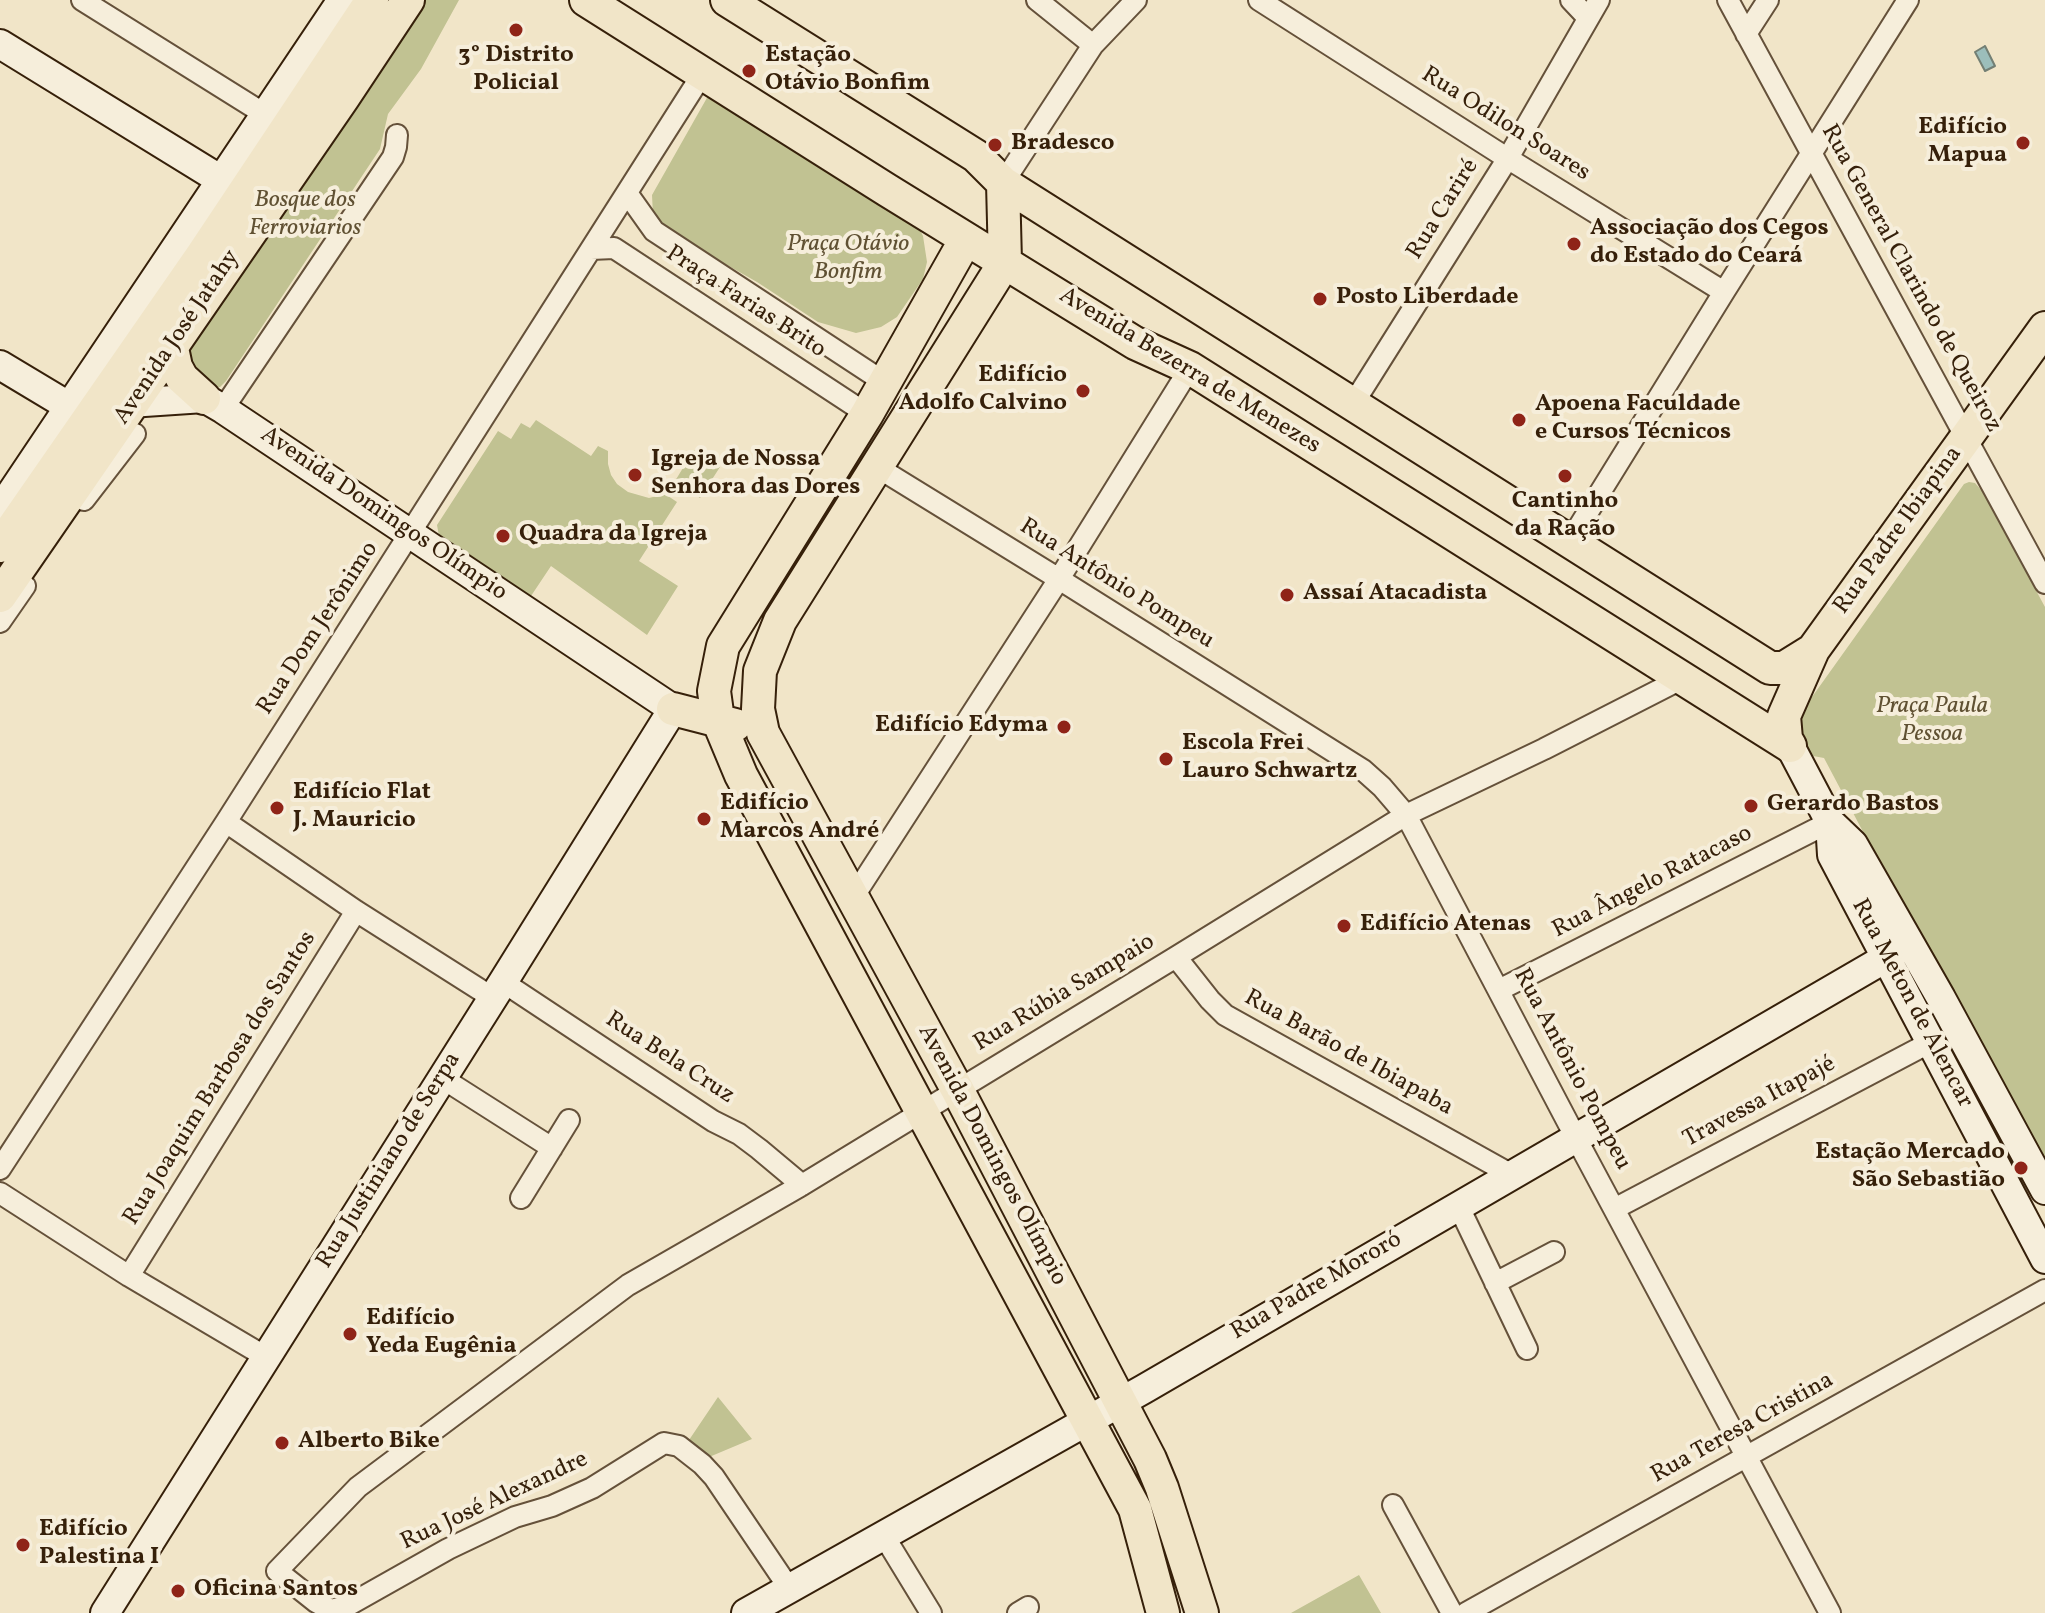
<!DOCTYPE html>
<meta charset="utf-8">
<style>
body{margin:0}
canvas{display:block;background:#f1e5c8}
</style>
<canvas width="2045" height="1613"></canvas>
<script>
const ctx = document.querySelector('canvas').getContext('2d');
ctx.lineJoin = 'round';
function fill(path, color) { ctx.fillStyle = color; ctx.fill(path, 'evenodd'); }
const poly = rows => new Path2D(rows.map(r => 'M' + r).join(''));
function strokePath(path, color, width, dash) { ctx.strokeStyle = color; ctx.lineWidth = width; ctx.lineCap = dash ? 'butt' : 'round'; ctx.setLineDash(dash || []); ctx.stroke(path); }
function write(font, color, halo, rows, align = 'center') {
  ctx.font = font + ' Vollkorn,serif'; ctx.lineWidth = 8; ctx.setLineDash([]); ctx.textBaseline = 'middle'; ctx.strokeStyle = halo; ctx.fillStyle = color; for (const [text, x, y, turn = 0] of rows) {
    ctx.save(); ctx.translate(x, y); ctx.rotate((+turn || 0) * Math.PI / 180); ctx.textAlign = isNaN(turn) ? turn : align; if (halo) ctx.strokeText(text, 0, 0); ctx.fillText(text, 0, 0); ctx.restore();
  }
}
fill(poly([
 [422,0,459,0,421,69,388,114,380,149,226,381,220,387,213,388,182,359],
 [708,96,916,222,923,236,927,262,923,279,897,317,881,327,856,333,818,322,757,282,667,231,653,215,652,195],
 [536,420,591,456,598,446,608,451,608,464,611,475,617,484,628,492,649,498,665,494,677,502,639,561,678,586,647,635,551,566,531,596,439,536,437,525,498,431,511,439,521,423,530,428],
 [694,450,720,467,700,498,675,481],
 [1969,482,1975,483,1982,491,2045,607,2045,1176,1824,758,1813,756,1805,742,1800,727,1800,709,1807,704,1964,484],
 [718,1397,752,1439,702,1460,687,1443],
 [1359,1575,1381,1613,1291,1613]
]), '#c1c292');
const water = poly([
 [1985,46,1995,66,1985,71,1975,52,1985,46]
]);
fill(water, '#9cbebb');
strokePath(water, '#737f74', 2);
const street = poly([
 [82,0,266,115],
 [1037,0,1093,45],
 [1259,0,1499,153,1724,292],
 [1571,0,1588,18],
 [1728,0,2045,583],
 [1746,34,1768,0],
 [1003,183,1093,45,1136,0],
 [627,193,654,231,884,382],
 [591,249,614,248,867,414],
 [1353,404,1508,158,1599,0],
 [223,409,393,157,396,147,397,135],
 [877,467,1059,579,1363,770,1382,787,1406,815,1576,1138,1830,1613],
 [84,500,135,434],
 [1570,541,1724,292,1908,0],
 [0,622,25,586],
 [226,822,356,911,493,998],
 [852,899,1059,579,1190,368],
 [1176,957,1210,1000,1225,1015,1512,1175],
 [503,982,713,1121,739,1134,759,1149,802,1185],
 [1499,990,1830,822],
 [442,1078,552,1148],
 [0,1169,226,822,703,73],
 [0,1193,129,1276,266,1357],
 [521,1198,569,1120],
 [1458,1205,1527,1349],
 [1614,1209,1931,1042],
 [129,1276,356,911],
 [1495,1283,1554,1252],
 [1393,1505,1452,1613],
 [884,1536,931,1613],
 [789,1588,714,1477,702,1464,679,1446,664,1443,592,1488,552,1506,515,1517,448,1549,347,1606,331,1610,316,1602,277,1571,358,1487,628,1285,802,1185,1176,957,1406,815,1544,749,1681,679],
 [1018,1613,1028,1607],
 [1466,1613,2045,1290]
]);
const secondary = poly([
 [0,44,221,180],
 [0,365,70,407],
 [70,407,204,398,223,409,673,709,503,982,105,1613],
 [0,510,342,0],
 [1790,746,1830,822,1832,855,2045,1259],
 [1830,822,1853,844,1941,998,2045,1190],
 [746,1613,1144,1389,1886,958]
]);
const primary = poly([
 [586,0,887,190,1135,343,1190,368,1790,746],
 [727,0,976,156,1003,183,1770,668,1784,668,1813,650],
 [1003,183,1005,262,780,621,760,671,758,709,763,733,957,1089,1150,1459,1162,1488,1202,1613],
 [966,239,867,414,723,646,714,691,718,720,741,775,1135,1509,1163,1613],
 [172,348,176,367,182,378,204,398],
 [0,546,202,255,372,0],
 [0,596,343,98,408,0],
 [673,709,735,725],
 [1790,746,1786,739,1784,716,1813,650,2045,328]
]);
strokePath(street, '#65513a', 24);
strokePath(secondary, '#36200a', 32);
strokePath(primary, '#36200a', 36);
strokePath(street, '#f6eedb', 20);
strokePath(secondary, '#f6eedb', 28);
strokePath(primary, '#f1e5c8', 32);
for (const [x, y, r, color] of [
 [516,30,8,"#8f2418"],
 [749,71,8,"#8f2418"],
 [2023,143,8,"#8f2418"],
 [995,145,8,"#8f2418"],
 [1574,244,8,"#8f2418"],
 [1320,299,8,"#8f2418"],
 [1083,391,8,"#8f2418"],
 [1519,420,8,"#8f2418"],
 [635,475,8,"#8f2418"],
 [1565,476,8,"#8f2418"],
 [503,536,8,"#8f2418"],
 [1287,595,8,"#8f2418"],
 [1064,727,8,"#8f2418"],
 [1166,759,8,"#8f2418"],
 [1751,806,8,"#8f2418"],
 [277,808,8,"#8f2418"],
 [704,819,8,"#8f2418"],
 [1344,926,8,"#8f2418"],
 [2021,1168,8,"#8f2418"],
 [350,1334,8,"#8f2418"],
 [282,1443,8,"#8f2418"],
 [23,1545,8,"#8f2418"],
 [178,1591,8,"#8f2418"]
]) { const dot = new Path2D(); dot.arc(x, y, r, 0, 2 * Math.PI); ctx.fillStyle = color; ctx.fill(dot); strokePath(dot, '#f6eedb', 3); }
write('bold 24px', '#36200a', '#f6eedb', [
 ["3° Distrito",516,57,"center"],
 ["Policial",516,85,"center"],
 ["Estação",765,57],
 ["Otávio Bonfim",765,85],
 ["Edifício",2007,129,"right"],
 ["Mapua",2007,157,"right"],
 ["Bradesco",1011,145],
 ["Associação dos Cegos",1590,230],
 ["do Estado do Ceará",1590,258],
 ["Posto Liberdade",1336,299],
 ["Edifício",1067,377,"right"],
 ["Adolfo Calvino",1067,405,"right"],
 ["Apoena Faculdade",1535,406],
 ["e Cursos Técnicos",1535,434],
 ["Igreja de Nossa",651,461],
 ["Senhora das Dores",651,489],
 ["Cantinho",1565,503,"center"],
 ["da Ração",1565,531,"center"],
 ["Quadra da Igreja",519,536],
 ["Assaí Atacadista",1303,595],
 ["Edifício Edyma",1048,727,"right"],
 ["Escola Frei",1182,745],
 ["Lauro Schwartz",1182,773],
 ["Edifício Flat",293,794],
 ["J. Mauricio",293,822],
 ["Edifício",720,805],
 ["Marcos André",720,833],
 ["Gerardo Bastos",1767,806],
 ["Edifício Atenas",1360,926],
 ["Estação Mercado",2005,1154,"right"],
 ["São Sebastião",2005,1182,"right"],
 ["Edifício",366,1320],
 ["Yeda Eugênia",366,1348],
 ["Alberto Bike",298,1443],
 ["Edifício",39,1531],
 ["Palestina I",39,1559],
 ["Oficina Santos",194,1591]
], 'left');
write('24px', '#36200a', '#f6eedb', [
 ["Rua Odilon Soares",1505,125,32],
 ["Rua Cariré",1444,210,-58],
 ["Rua General Clarindo de Queiroz",1910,279,61],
 ["Praça Farias Brito",745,303,33],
 ["Avenida José Jatahy",178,338,-56],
 ["Avenida Bezerra de Menezes",1189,372,31],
 ["Avenida Domingos Olímpio",383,515,34],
 ["Rua Padre Ibiapina",1899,531,-54],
 ["Rua Antônio Pompeu",1116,585,32],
 ["Rua Dom Jerônimo",319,629,-57],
 ["Rua Ângelo Ratacaso",1653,883,-27],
 ["Rua Rúbia Sampaio",1065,994,-31],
 ["Rua Meton de Alencar",1911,1004,62],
 ["Rua Barão de Ibiapaba",1348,1054,29],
 ["Rua Bela Cruz",669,1059,33],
 ["Rua Antônio Pompeu",1571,1070,62],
 ["Rua Joaquim Barbosa dos Santos",221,1079,-58],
 ["Travessa Itapajé",1760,1103,-28],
 ["Avenida Domingos Olímpio",991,1156,62],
 ["Rua Justiniano de Serpa",390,1161,-58],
 ["Rua Padre Mororó",1317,1287,-30],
 ["Rua Teresa Cristina",1743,1429,-29],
 ["Rua José Alexandre",495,1502,-25]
]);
write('italic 24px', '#605133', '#f6eedb', [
 ["Bosque dos",305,202],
 ["Ferroviarios",305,230],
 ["Praça Otávio",848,246],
 ["Bonfim",848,274],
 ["Praça Paula",1932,708],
 ["Pessoa",1932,736]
]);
</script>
